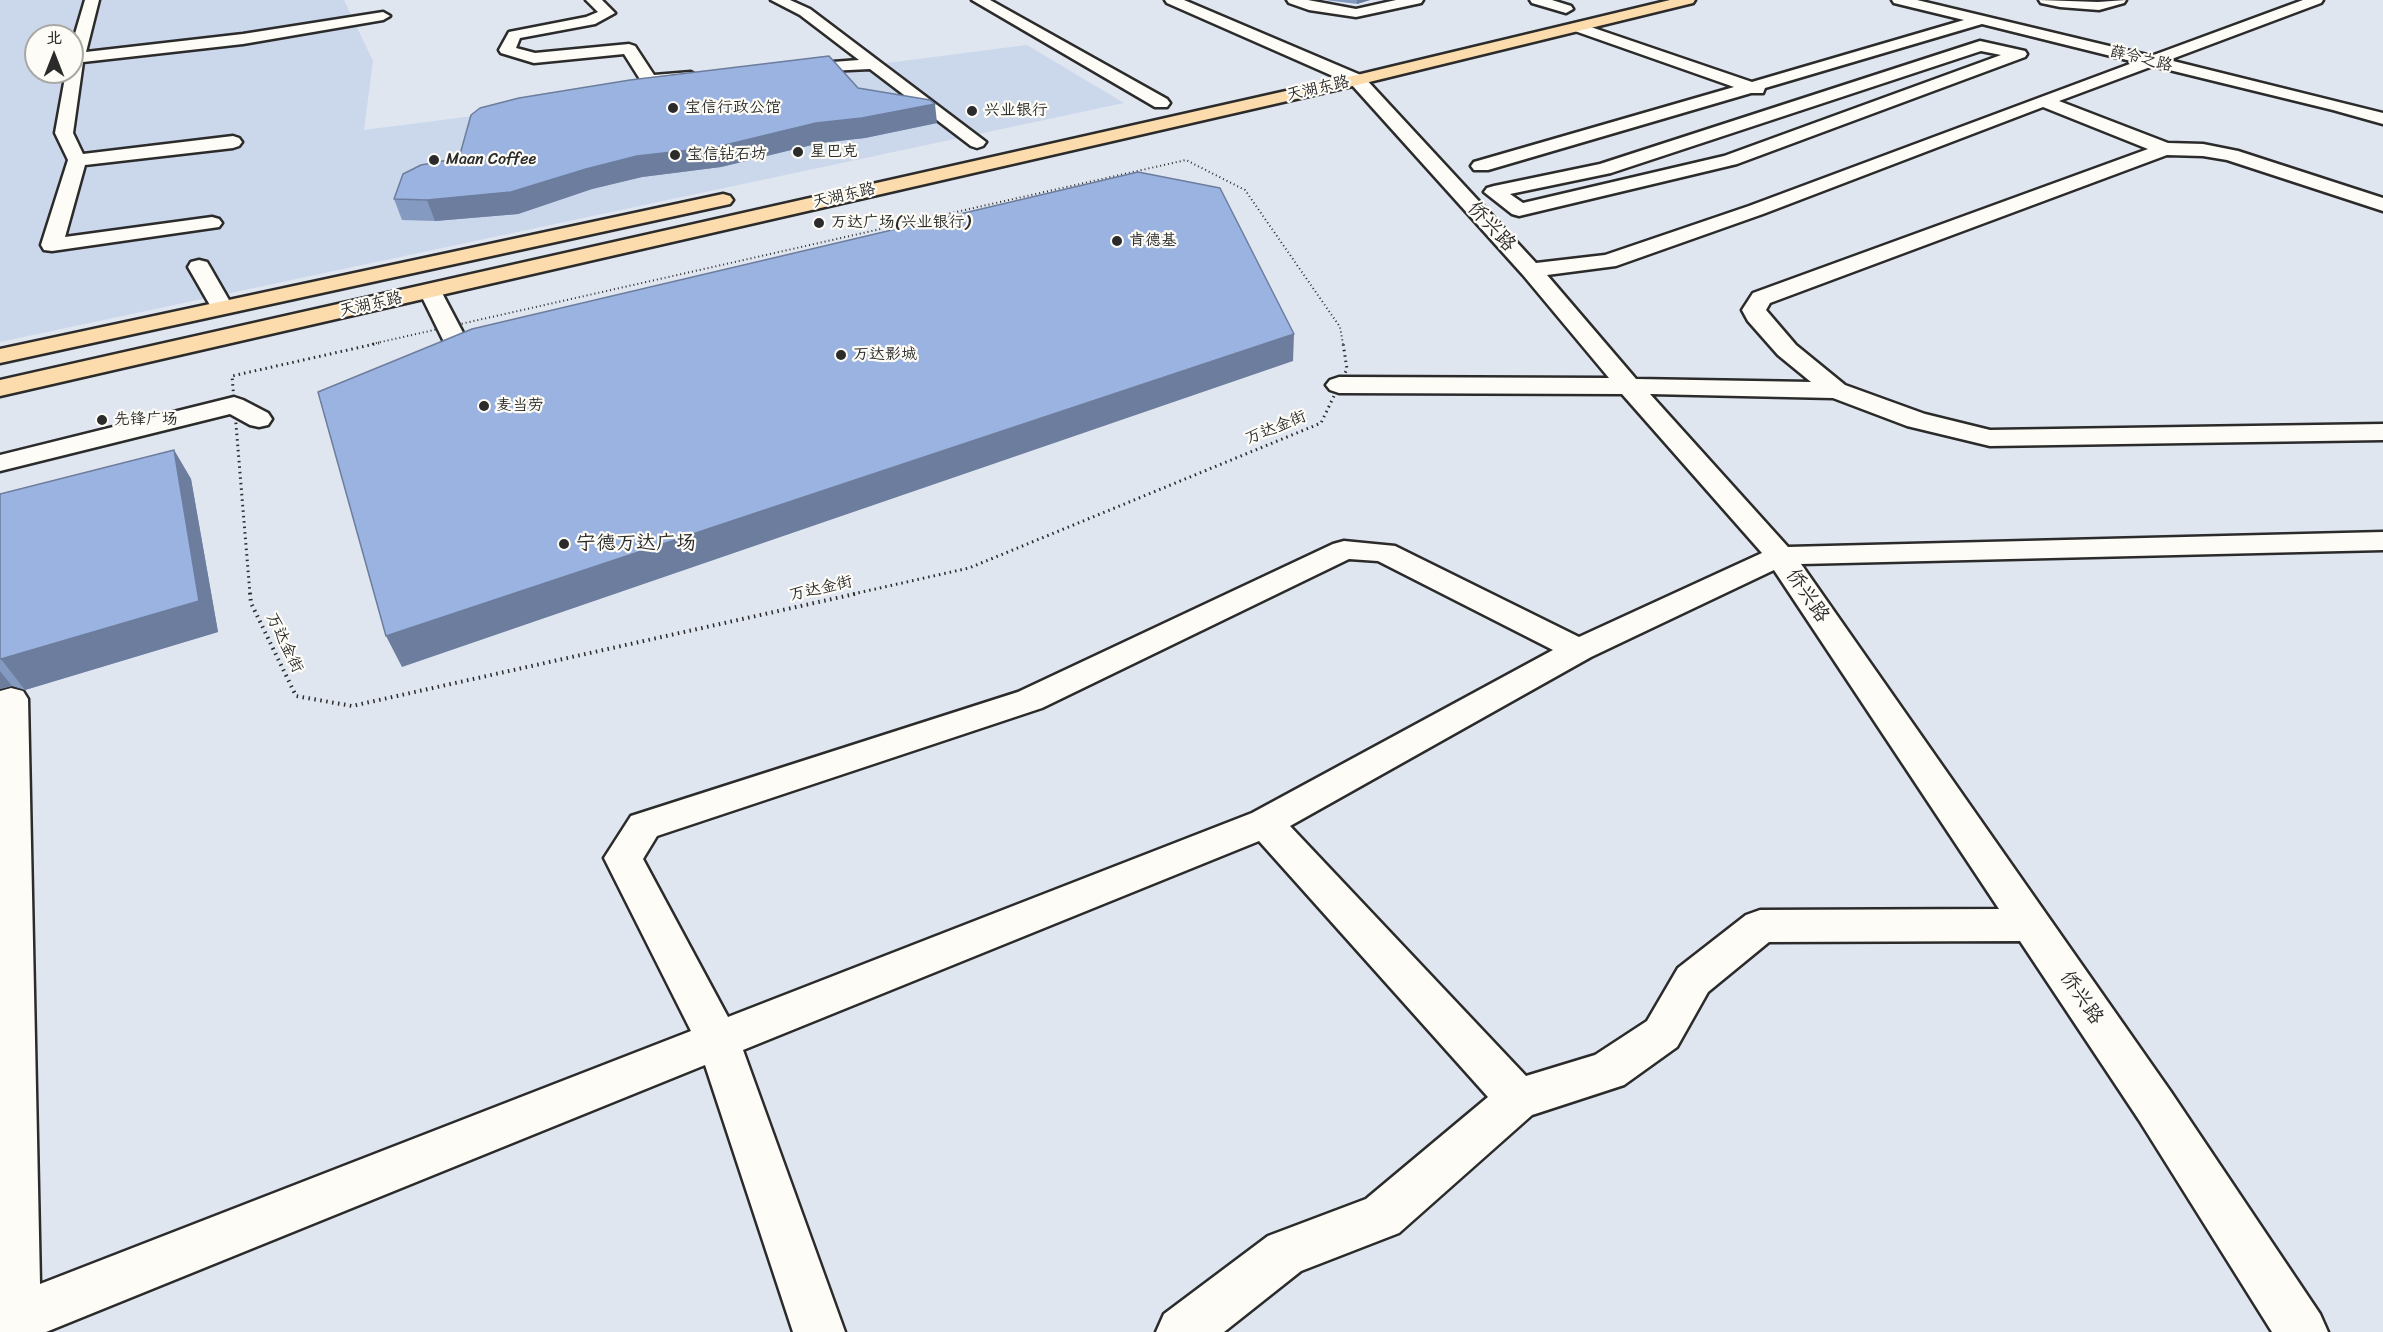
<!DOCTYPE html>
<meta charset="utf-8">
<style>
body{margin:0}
#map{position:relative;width:2383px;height:1332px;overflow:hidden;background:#e0e6f0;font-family:Sriracha,"LXGW WenKai TC",sans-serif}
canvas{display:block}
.north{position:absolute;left:24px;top:24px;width:60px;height:60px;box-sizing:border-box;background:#fdfcf7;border:2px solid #a9a8a5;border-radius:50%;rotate:0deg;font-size:16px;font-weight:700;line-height:24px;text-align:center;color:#2b2b2b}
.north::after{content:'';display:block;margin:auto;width:21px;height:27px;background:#2b2b2b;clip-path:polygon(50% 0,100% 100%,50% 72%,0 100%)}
</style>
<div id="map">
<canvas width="2383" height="1332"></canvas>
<div class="north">北</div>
</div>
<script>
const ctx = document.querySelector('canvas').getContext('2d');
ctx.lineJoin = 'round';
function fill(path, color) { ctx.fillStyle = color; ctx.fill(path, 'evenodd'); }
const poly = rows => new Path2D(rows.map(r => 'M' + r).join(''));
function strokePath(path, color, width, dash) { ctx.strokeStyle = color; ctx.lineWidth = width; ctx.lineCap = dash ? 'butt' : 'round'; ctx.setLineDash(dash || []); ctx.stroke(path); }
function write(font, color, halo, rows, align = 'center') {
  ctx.font = font + ' Sriracha,"LXGW WenKai TC",sans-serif'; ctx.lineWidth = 4.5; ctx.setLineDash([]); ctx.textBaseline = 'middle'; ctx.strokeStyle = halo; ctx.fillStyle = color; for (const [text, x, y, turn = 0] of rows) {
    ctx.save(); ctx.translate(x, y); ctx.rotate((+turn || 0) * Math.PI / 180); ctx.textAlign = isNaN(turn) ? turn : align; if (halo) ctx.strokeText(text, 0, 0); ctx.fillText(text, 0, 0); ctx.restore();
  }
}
fill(poly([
 [0,0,344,0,373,61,364,130,1027,45,1124,103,0,342],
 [36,36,72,36,72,72,36,72]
]), '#cbd7eb');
const minor = poly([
 [85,0,99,0,86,52,243,34,383,12,390,16,383,20,243,44,83,62,73,133,83,154,233,136,239,138,242,142,239,146,233,148,85,165,65,237,212,217,219,219,222,223,219,227,52,251,44,250,41,245,68,160,55,133,66,72,72,72,72,44,85,0],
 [586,0,602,0,615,13,595,24,520,38,516,48,535,53,629,44,635,46,654,75,691,72,699,77,697,81,643,84,624,54,534,63,501,53,499,50,509,32,586,17,598,12,586,0],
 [771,0,790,0,810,9,986,142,983,146,977,148,971,146,870,69,787,73,785,70,787,67,793,65,859,60,800,15,771,0],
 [972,0,990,0,1167,99,1170,103,1167,107,1155,107,972,0],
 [1165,0,1184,0,1363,76,1536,263,1605,255,1749,206,2135,62,1982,24,1765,88,1763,93,1751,93,1488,170,1474,170,1471,166,1474,162,1734,87,1572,30,1569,27,1572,24,1582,24,1752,82,1964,20,1894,3,1892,0,1917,0,2151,56,2303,0,2323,0,2321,3,2169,60,2383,113,2383,124,2333,110,2153,66,2059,101,2168,143,2203,144,2238,151,2383,198,2383,211,2227,160,2203,156,2167,155,1770,303,1766,310,1796,345,1845,385,1925,414,1990,430,2383,424,2383,440,1990,446,1907,426,1833,398,1650,394,1788,547,2383,532,2383,550,1801,564,2171,1092,2320,1314,2328,1332,2272,1332,2139,1120,2020,941,1769,942,1708,992,1677,1047,1624,1085,1532,1115,1399,1233,1301,1271,1224,1332,1156,1332,1164,1314,1268,1236,1366,1199,1488,1097,1259,841,743,1050,845,1332,793,1332,705,1065,46,1332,0,1332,0,691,11,688,23,691,28,699,40,1284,691,1031,604,858,631,816,1018,692,1333,544,1344,541,1395,546,1579,637,1762,553,1622,394,1339,393,1330,390,1326,385,1330,380,1339,377,1609,378,1523,275,1351,84,1167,3,1165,0],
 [2043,107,2148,149,1753,293,1742,310,1748,321,1778,355,1811,382,1636,379,1547,275,1616,266,1763,214,2043,107],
 [1349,559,1378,561,1553,650,1252,813,728,1017,643,859,657,836,1042,708,1349,559],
 [1774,570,1999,909,1760,910,1746,915,1678,968,1647,1021,1595,1055,1526,1076,1290,826,1591,657,1774,570],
 [1287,0,1308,0,1356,9,1396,0,1423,0,1421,3,1356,17,1309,10,1289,3,1287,0],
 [1530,0,1552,0,1571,6,1573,9,1566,13,1532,3,1530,0],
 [2039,0,2098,2,2126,0,2124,3,2099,10,2060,7,2041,3,2039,0],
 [1980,41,2025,51,2027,54,2025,57,1737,164,1519,216,1512,214,1484,192,1487,188,1494,186,1600,164,1980,41],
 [1981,51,2001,55,1724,156,1523,203,1510,194,1611,173,1981,51],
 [199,260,207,262,210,267,233,307,230,312,222,314,214,312,211,307,188,267,191,262,199,260],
 [430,284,438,286,441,291,470,346,467,351,458,353,449,351,446,346,419,291,422,286,430,284],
 [234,397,243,400,268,413,272,419,268,425,259,427,250,425,230,414,0,471,0,455,234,397]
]);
const major = poly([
 [1670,0,1695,0,1693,3,1357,85,0,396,0,380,1357,75,1670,0],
 [723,194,730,196,733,200,730,204,0,363,0,349,723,194]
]);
strokePath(minor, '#2b2b2b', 5);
strokePath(major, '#2b2b2b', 5);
strokePath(poly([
 [372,344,1186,160,1245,190,1340,327,1343,344]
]), '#2b2b2b', 2, [1, 3]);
strokePath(poly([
 [250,594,232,376,379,343],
 [853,594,969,568,1321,423,1347,369,1343,343]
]), '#2b2b2b', 3, [1.5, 4]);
strokePath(poly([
 [250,593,251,603,296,696,352,706,859,593]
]), '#2b2b2b', 4, [1.5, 4.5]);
fill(minor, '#fdfcf7');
fill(major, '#fcdcac');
fill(poly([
 [1325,0,1370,0,1357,4],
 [858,88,937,123,865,138,820,143,721,167,642,177,592,189,518,214,435,221,402,220,394,199],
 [174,450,191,479,218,632,25,690,12,686,0,689,0,494]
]), '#859ac1');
fill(poly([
 [1357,0,1370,0,1357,4],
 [935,104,937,123,865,138,820,143,721,167,642,177,592,189,518,214,435,221,427,200,586,169,637,156,816,123],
 [1294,334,1293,361,402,667,386,636],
 [174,450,191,479,218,632,25,690,1,659],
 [0,671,12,686,0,689]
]), '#6c7d9d');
const building = poly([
 [829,56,858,88,930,100,935,104,862,118,816,123,717,147,637,156,586,169,511,192,427,200,394,199,403,174,421,165,459,158,471,115,480,108,519,98,630,80,829,56],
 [1138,172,1220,188,1294,334,386,636,318,392,472,329,1138,172],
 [174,450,199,601,1,659,0,658,0,494,174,450]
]);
fill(building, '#9bb3e0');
strokePath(building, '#6c7d9d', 1.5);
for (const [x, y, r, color] of [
 [673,108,6,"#2b2b2b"],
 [972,111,6,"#2b2b2b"],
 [798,152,6,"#2b2b2b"],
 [675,155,6,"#2b2b2b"],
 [434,160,6,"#2b2b2b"],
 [819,223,6,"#2b2b2b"],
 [1117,241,6,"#2b2b2b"],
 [841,355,6,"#2b2b2b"],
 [484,406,6,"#2b2b2b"],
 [102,420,6,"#2b2b2b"],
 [564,544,6,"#2b2b2b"]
]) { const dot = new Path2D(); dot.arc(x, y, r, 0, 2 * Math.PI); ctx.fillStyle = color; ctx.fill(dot); strokePath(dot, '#fdfcf7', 2); }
write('16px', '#2b2b2b', '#fdfcf7', [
 ["薛令之路",2141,59,14],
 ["天湖东路",1318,89,-13],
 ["天湖东路",844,196,-13],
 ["天湖东路",371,305,-13],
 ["万达金街",1276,428,-22],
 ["万达金街",821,589,-13],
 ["万达金街",284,643,64]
]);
write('16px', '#2b2b2b', '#fdfcf7', [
 ["宝信行政公馆",685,108],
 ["兴业银行",984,111],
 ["星巴克",810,152],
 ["宝信钻石坊",687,155],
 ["Maan Coffee",446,160],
 ["万达广场(兴业银行)",831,223],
 ["肯德基",1129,241],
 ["万达影城",853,355],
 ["麦当劳",496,406],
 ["先锋广场",114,420]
], 'left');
write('20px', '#2b2b2b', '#fdfcf7', [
 ["侨兴路",1491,227,47],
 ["侨兴路",1807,596,56],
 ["侨兴路",2081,998,56]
]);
write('20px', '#2b2b2b', '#fdfcf7', [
 ["宁德万达广场",576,544]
], 'left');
</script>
